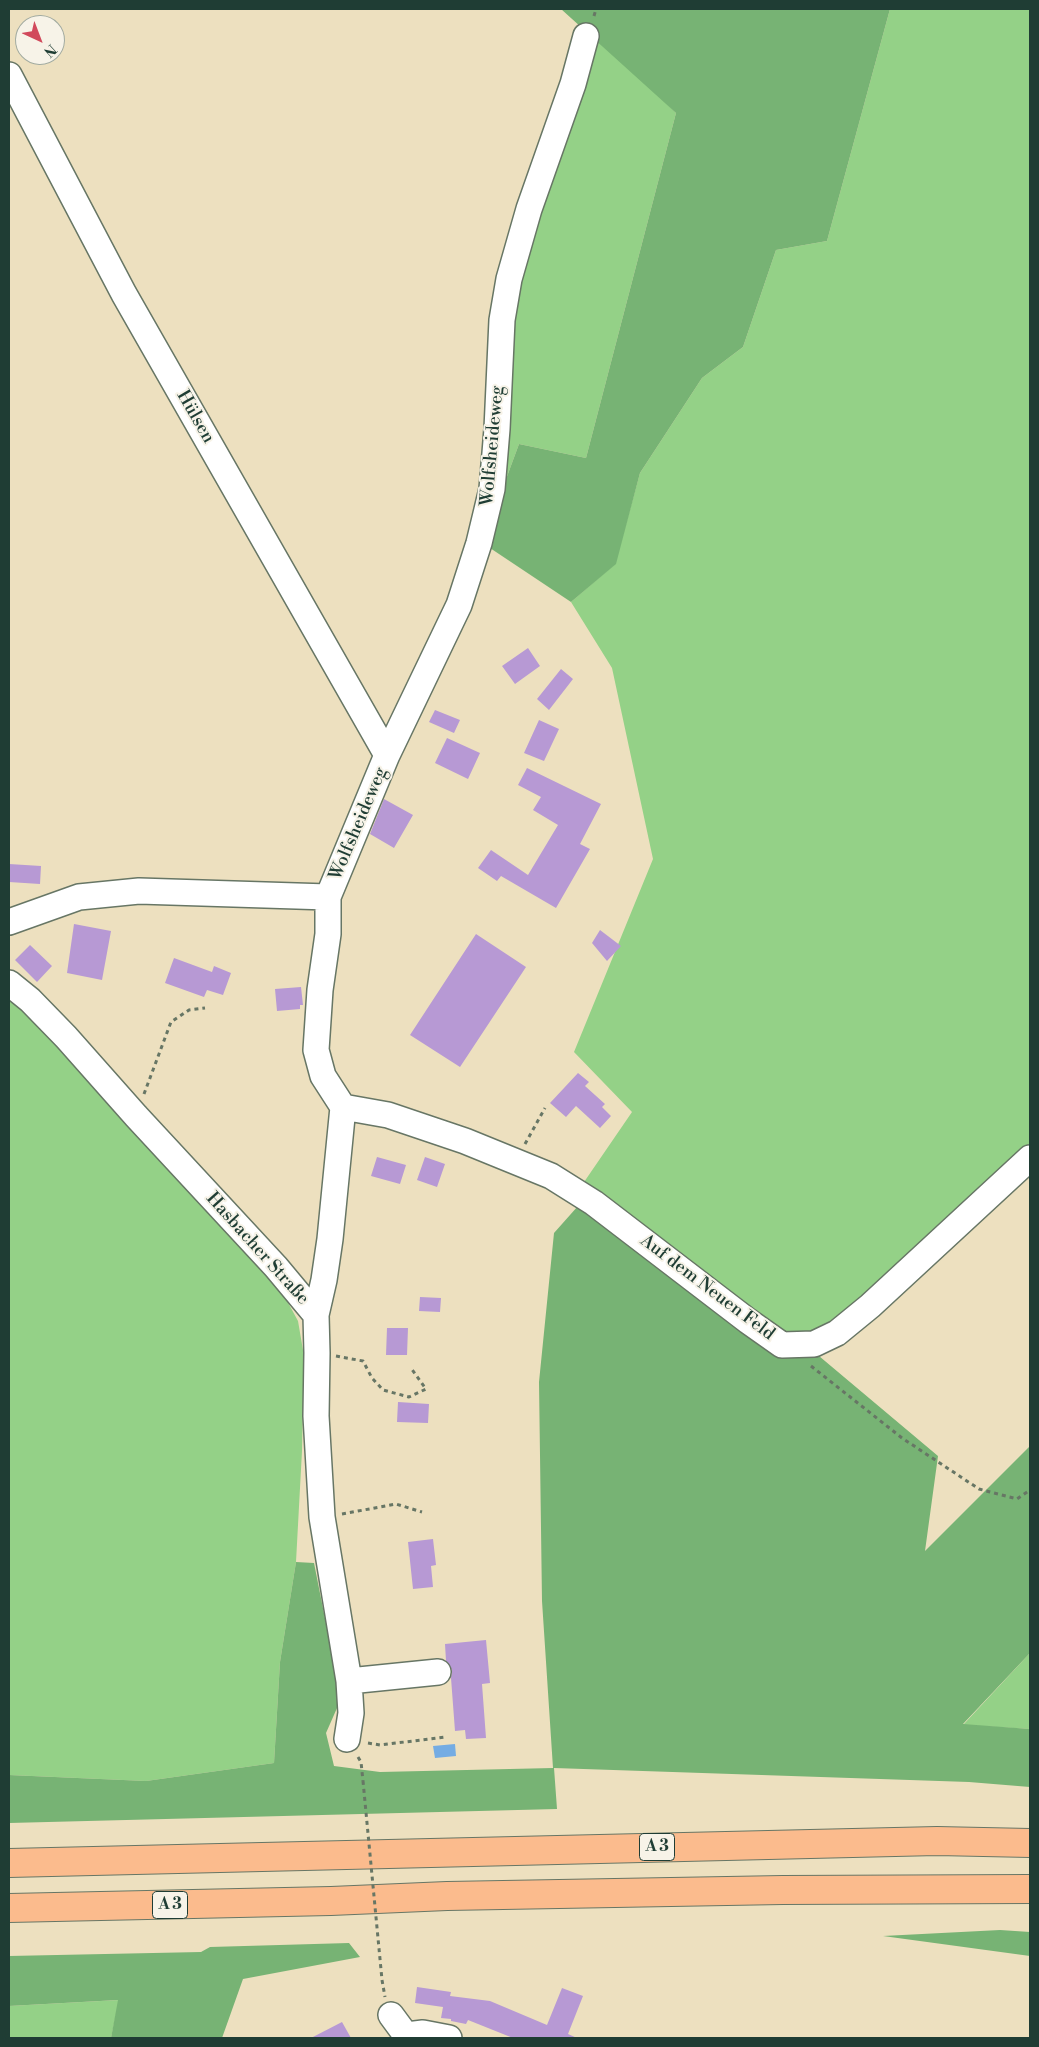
<!DOCTYPE html>
<meta charset="utf-8">
<style>
body{margin:0}
#map{position:relative;width:1039px;height:2047px;overflow:hidden;background:#ede0bf;font-family:"Libre Bodoni",serif}
canvas{display:block}
.frame{position:absolute;inset:0;border:10px solid #1f3d34;pointer-events:none}
.north{position:absolute;left:15px;top:15px;width:50px;height:50px;box-sizing:border-box;background:#f7f3e8;border:1px solid #a1aaa0;border-radius:50%;rotate:137deg;font-size:14px;font-weight:700;line-height:20px;text-align:center;color:#1f3d34}
.north::after{content:'';display:block;margin:auto;width:18px;height:22px;background:#d1495b;clip-path:polygon(50% 0,100% 100%,50% 72%,0 100%)}
</style>
<div id="map">
<canvas width="1039" height="2047"></canvas>
<div class="frame"></div>
<div class="north">N</div>
</div>
<script>
const ctx = document.querySelector('canvas').getContext('2d');
ctx.lineJoin = 'round';
function fill(path, color) { ctx.fillStyle = color; ctx.fill(path, 'evenodd'); }
const poly = rows => new Path2D(rows.map(r => 'M' + r).join(''));
function strokePath(path, color, width, dash) { ctx.strokeStyle = color; ctx.lineWidth = width; ctx.lineCap = dash ? 'butt' : 'round'; ctx.setLineDash(dash || []); ctx.stroke(path); }
function write(font, color, halo, rows, align = 'center') {
  ctx.font = font + ' "Libre Bodoni",serif'; ctx.lineWidth = 4; ctx.setLineDash([]); ctx.textBaseline = 'middle'; ctx.strokeStyle = halo; ctx.fillStyle = color; for (const [text, x, y, turn = 0] of rows) {
    ctx.save(); ctx.translate(x, y); ctx.rotate((+turn || 0) * Math.PI / 180); ctx.textAlign = isNaN(turn) ? turn : align; if (halo) ctx.strokeText(text, 0, 0); ctx.fillText(text, 0, 0); ctx.restore();
  }
}
fill(poly([
 [890,9,1030,9,1030,1143,874,1295,819,1334,787,1334,752,1317,582,1185,632,1112,574,1052,653,859,612,668,571,602,615,564,640,473,702,378,743,347,776,250,827,241],
 [598,32,676,113,586,458,519,444,502,490,512,319,534,229],
 [9,997,44,1030,279,1286,298,1321,304,1356,302,1451,296,1562,280,1662,274,1763,146,1781,9,1775],
 [1030,1653,1030,1729,963,1725],
 [119,2000,111,2038,9,2038,9,2006]
]), '#94d187');
fill(poly([
 [561,9,890,9,827,241,776,250,743,347,702,378,640,473,616,564,571,602,490,548,502,490,519,444,586,458,676,113],
 [578,1206,790,1352,819,1356,938,1456,925,1551,1030,1446,1030,1653,963,1724,1030,1729,1030,1787,969,1782,554,1768,557,1809,9,1823,9,1775,146,1781,274,1763,280,1662,296,1562,314,1563,341,1699,326,1733,334,1766,380,1772,553,1768,542,1601,539,1382,554,1233],
 [1000,1930,1030,1932,1030,1956,883,1936],
 [349,1943,360,1957,243,1979,222,2038,111,2038,118,2000,9,2006,9,1956,201,1952,210,1947]
]), '#77b374');
fill(poly([
 [455,1744,456,1756,435,1758,433,1746]
]), '#74ace3');
fill(poly([
 [528,648,540,666,515,684,502,666],
 [561,669,573,679,549,710,537,699],
 [435,710,460,720,454,733,429,722],
 [539,720,559,729,544,761,524,753],
 [447,738,480,753,468,779,435,763],
 [527,768,601,804,580,844,590,849,556,908,501,876,497,881,478,868,491,850,528,875,558,825,533,810,541,797,518,785],
 [384,799,413,815,394,848,370,834],
 [9,864,41,866,40,884,9,882],
 [74,924,111,931,102,980,67,973],
 [600,930,621,946,607,961,592,943],
 [476,934,526,967,460,1067,410,1035],
 [30,945,52,966,37,982,15,960],
 [174,958,212,972,214,966,231,973,223,995,207,990,204,997,165,983],
 [301,987,303,1005,300,1005,300,1009,277,1011,275,989],
 [578,1073,589,1082,585,1086,605,1104,602,1107,611,1116,600,1128,576,1106,566,1117,550,1103],
 [377,1157,406,1165,400,1184,371,1176],
 [425,1157,445,1164,437,1187,417,1180],
 [420,1297,441,1298,440,1312,419,1311],
 [387,1328,408,1328,407,1355,386,1355],
 [398,1402,429,1404,428,1423,397,1422],
 [433,1539,436,1565,431,1566,433,1587,413,1589,408,1542],
 [486,1640,490,1683,482,1684,486,1738,466,1739,465,1730,455,1731,451,1678,452,1670,446,1661,445,1644],
 [417,1987,451,1992,450,1996,490,2001,547,2025,562,1988,583,1996,568,2034,577,2038,513,2038,468,2020,466,2024,451,2021,451,2019,441,2018,443,2007,415,2003],
 [342,2022,351,2038,311,2038]
]), '#b799d4');
const minor = poly([
 [9,75,124,294,387,755],
 [9,922,79,897,139,891,328,897],
 [9,983,30,1000,66,1037,136,1116,276,1267,316,1315],
 [343,1107,388,1115,465,1141,551,1176,594,1203,748,1321,782,1345,814,1344,837,1333,870,1306,1030,1158],
 [349,1681,438,1672],
 [347,1739,351,1713,349,1681,322,1517,316,1416,317,1353,316,1315,324,1280,330,1239,343,1107,323,1076,316,1050,320,990,328,934,328,897,387,755,459,605,479,543,492,489,497,429,502,320,509,279,529,209,573,84,586,36],
 [391,2015,408,2038],
 [407,2035,423,2033,449,2038]
]);
const highway = poly([
 [9,1863,937,1841,1030,1843],
 [9,1908,331,1901,447,1896,783,1890,1030,1889]
]);
strokePath(minor, '#677665', 28);
strokePath(highway, '#677665', 30);
strokePath(poly([
 [594,16,596,9],
 [144,1094,171,1022,189,1010,205,1008],
 [525,1144,545,1108],
 [336,1356,363,1361,372,1378,383,1390,409,1397,426,1389,411,1368],
 [811,1366,902,1438,979,1489,1017,1499,1030,1490],
 [342,1514,396,1504,422,1512],
 [368,1743,380,1745,446,1737],
 [358,1757,361,1762,363,1781],
 [382,1980,385,1997]
]), '#677665', 3, [4, 4]);
strokePath(minor, '#fff', 25);
strokePath(highway, '#fbbb8d', 28);
strokePath(poly([
 [363,1781,382,1980]
]), '#677665', 3, [4, 4]);
for (const [x, y, w] of [
 [657,1847,35],
 [170,1905,35]
]) { const box = new Path2D(); box.roundRect(x - w / 2, y - 13.5, w, 27, 4); ctx.fillStyle = '#f7f3e8'; ctx.fill(box); strokePath(box, '#1f3d34', 1); }
write('bold 16px', '#1f3d34', null, [
 ["A 3",657,1847],
 ["A 3",170,1905]
]);
write('18px', '#1f3d34', '#f7f3e8', [
 ["Hülsen",195,417,60],
 ["Wolfsheideweg",493,446,-85],
 ["Wolfsheideweg",359,824,-67],
 ["Hasbacher Straße",257,1249,48],
 ["Auf dem Neuen Feld",707,1288,37]
]);
</script>
